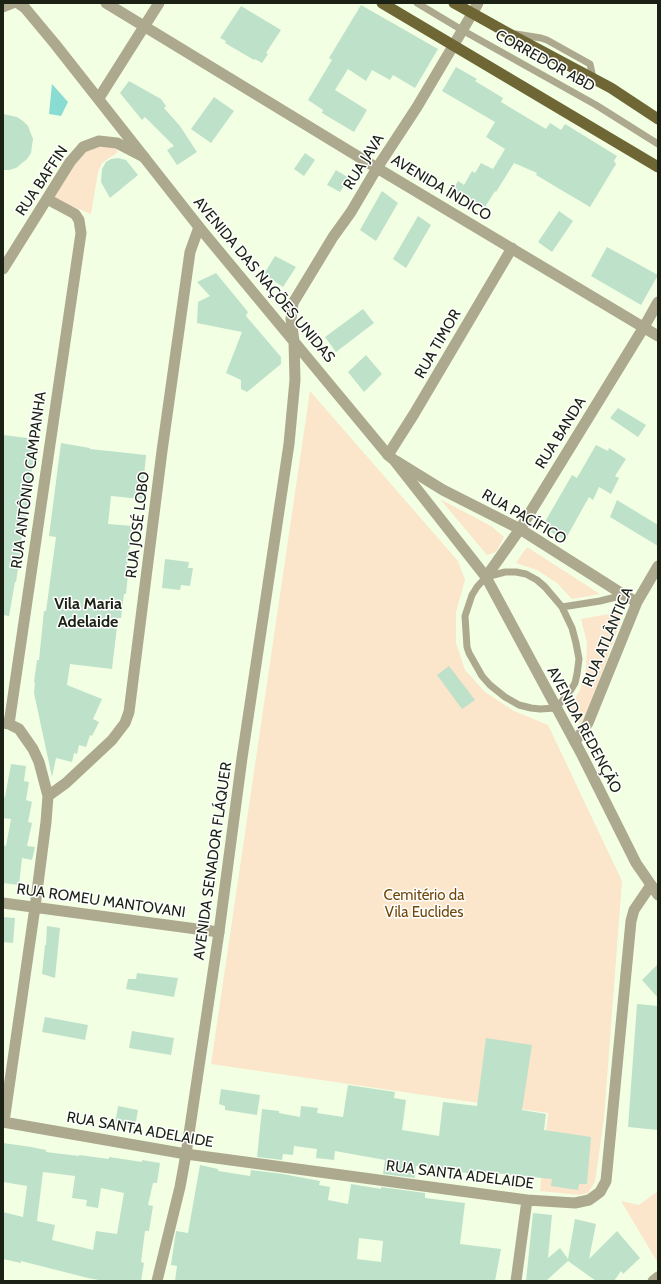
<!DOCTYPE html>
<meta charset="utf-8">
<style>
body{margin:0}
#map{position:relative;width:661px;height:1284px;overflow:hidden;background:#f2ffe3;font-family:Cabin,sans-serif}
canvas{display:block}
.frame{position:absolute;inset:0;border:4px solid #1b2115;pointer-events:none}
</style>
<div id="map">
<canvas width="661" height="1284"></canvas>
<div class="frame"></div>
</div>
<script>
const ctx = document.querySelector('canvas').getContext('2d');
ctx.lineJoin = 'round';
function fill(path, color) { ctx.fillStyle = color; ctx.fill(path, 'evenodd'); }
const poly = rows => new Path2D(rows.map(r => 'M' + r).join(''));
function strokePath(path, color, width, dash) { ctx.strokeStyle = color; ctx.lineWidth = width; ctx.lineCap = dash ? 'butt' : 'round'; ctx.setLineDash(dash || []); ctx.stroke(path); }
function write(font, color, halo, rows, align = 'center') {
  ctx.font = font + ' Cabin,sans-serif'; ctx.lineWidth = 3; ctx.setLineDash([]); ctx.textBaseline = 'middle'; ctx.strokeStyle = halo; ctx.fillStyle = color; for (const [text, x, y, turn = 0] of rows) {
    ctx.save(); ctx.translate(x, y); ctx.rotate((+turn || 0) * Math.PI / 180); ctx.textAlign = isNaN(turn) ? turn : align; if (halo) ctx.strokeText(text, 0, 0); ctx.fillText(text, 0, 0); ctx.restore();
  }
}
fill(poly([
 [104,144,114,146,118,152,102,163,98,172,91,214,50,197,84,151],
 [310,391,458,561,465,580,456,612,456,643,465,670,485,692,514,711,548,725,622,881,604,1118,595,1182,588,1193,579,1195,540,1191,548,1113,211,1064],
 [440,499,491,526,504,537,496,552,487,555],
 [527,547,600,594,572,599,557,583,537,570,516,563],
 [620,612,621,620,588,711,580,724,568,709,580,690,586,669,587,643,581,619],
 [658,1191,658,1263,621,1201,639,1205]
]), '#fbe5cb');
fill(poly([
 [52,84,68,102,61,116,49,114]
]), '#89dcd1');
fill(poly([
 [361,5,438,49,415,88,393,75,390,80,372,70,366,81,348,69,335,90,367,110,354,132,322,113,323,110,308,100,332,60,329,58],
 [241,6,281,30,266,53,268,54,262,63,255,59,254,60,225,43,226,41,220,38],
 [456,67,477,79,475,81,503,98,501,102,546,129,550,123,561,130,565,124,617,156,614,161,616,164,590,207,536,175,537,173,514,163,496,192,495,191,485,207,479,203,478,206,452,191,458,181,464,185,472,171,475,173,481,163,493,169,505,149,486,137,495,122,442,91],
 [129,81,161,99,166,106,164,108,180,126,197,152,177,165,167,150,174,146,145,117,142,120,120,93],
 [214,97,234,111,211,143,191,129],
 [3,114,17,117,23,121,28,126,33,139,31,153,27,159,16,168,9,170,3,170],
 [305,153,315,160,304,176,294,169],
 [118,158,126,160,138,175,110,198,101,182,102,169,106,162,111,159],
 [336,170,349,178,340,192,327,185],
 [382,191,398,203,376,241,360,230],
 [559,211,573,221,552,252,538,242],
 [418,216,431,225,406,268,393,259],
 [607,247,658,275,641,305,591,276],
 [275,256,296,267,283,287,264,274],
 [216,273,248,312,246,316,281,357,281,364,247,392,241,389,241,380,226,373,242,332,197,323,198,302,210,296,197,282],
 [363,309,374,323,336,352,325,337],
 [366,355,382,374,364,392,348,372],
 [618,408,646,425,638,437,610,418],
 [3,435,36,439,26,514,23,533,22,533,19,562,16,582,15,582,9,616,3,615],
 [61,443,90,448,90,449,146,455,142,499,111,496,108,524,133,526,130,548,129,548,126,574,128,574,126,594,124,594,121,618,118,618,112,669,70,664,67,685,102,699,93,719,99,722,92,736,90,735,86,747,79,745,77,754,74,753,72,762,56,758,52,777,34,693,35,682,34,682,37,660,39,660,44,611,46,611,56,537,49,536],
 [596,445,608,451,609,448,626,459,615,476,619,478,611,494,599,487,593,500,589,497,565,540,542,527,572,475,577,478],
 [617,500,658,525,658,546,610,517],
 [165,559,189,562,188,568,193,568,190,586,181,585,180,590,162,588],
 [449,666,475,700,462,709,437,675],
 [11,764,26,766,24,781,29,782,26,800,32,802,28,822,32,823,27,846,35,847,32,860,22,858,19,885,3,883,3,845,6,846,11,819,3,818,3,796,5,797],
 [3,917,15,918,13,943,3,942],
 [47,926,60,928,55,978,42,974,45,945,46,945],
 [658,964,658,998,642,980],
 [137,973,178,978,174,997,126,989,128,979,136,979],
 [637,1004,658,1006,658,1130,628,1127],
 [45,1017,88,1025,85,1040,42,1032],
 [132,1031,174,1038,171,1055,129,1048],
 [486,1038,532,1045,522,1110,546,1114,544,1130,591,1137,587,1184,579,1184,578,1190,551,1186,552,1179,474,1171,474,1174,416,1166,415,1178,383,1174,385,1160,335,1151,334,1160,316,1158,317,1149,294,1146,293,1155,283,1154,282,1160,257,1157,262,1109,279,1111,279,1113,300,1117,301,1106,318,1108,317,1113,343,1117,348,1085,395,1092,394,1098,406,1100,402,1130,439,1136,443,1102,477,1106],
 [221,1089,260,1095,257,1115,225,1110,225,1106,219,1104],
 [118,1106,138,1110,135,1127,115,1124],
 [3,1143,31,1147,46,1150,46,1152,79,1156,79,1155,109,1159,109,1157,142,1162,142,1160,160,1163,157,1183,153,1183,148,1205,153,1206,149,1231,145,1231,141,1262,144,1263,141,1281,104,1281,88,1278,21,1261,21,1263,3,1259,3,1212,23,1217,27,1186,3,1182],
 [43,1172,75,1176,72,1198,87,1200,86,1206,98,1208,101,1188,124,1193,117,1234,96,1231,93,1250,52,1240,55,1225,37,1221],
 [200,1165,218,1169,218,1171,250,1176,251,1170,283,1174,320,1181,319,1185,330,1187,328,1200,348,1204,351,1184,381,1189,381,1187,425,1193,425,1198,465,1203,460,1244,501,1249,495,1281,175,1281,177,1266,171,1265,176,1231,188,1233],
 [359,1238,383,1241,381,1262,357,1259],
 [533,1213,552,1215,548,1258,560,1248,568,1259,575,1219,596,1224,589,1259,617,1231,640,1258,623,1274,621,1271,614,1281,596,1281,568,1261,546,1281,526,1281]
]), '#bee1ca');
strokePath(poly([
 [417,3,462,30,596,105,658,144],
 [516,34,541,38,547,40,590,64,593,78],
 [505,572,516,572,526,574,537,580,545,587,562,607,572,628,576,643,579,659,577,674,575,683,569,693,556,708,540,709,531,708,519,705,505,697,490,685,482,676,469,653,467,647,465,616,472,595,477,587,486,577,505,572],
 [562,607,600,601,624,595]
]), '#ada98e', 7);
strokePath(poly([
 [106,3,377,168,658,336],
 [3,7,13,3],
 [472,14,478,3],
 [99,98,159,3],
 [3,269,70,162,83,147,99,141,117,143,144,157],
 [388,455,414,414,512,248],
 [396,461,443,490,520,529,624,595,637,602],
 [486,577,520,529,644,327,658,302],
 [3,723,9,724,19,729,33,749,39,762,48,796,46,822,35,907,4,1122],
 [9,724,81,233,79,220,75,214,47,199],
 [575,742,588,723,637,602,658,566],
 [48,796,66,783,112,740,125,723,129,712,162,451,190,252,199,227],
 [3,903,219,932],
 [3,1122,186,1154,527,1200,575,1203,589,1200,600,1192,606,1181,631,921,634,910,651,885],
 [516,1281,527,1200],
 [653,1281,658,1277]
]), '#ada98e', 11);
strokePath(poly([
 [18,3,25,8,55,44,199,227,388,455,394,460,486,577,582,755,636,863,658,895],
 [157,1281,180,1187,186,1154,219,932,242,758,289,444,295,380,294,341,291,319,293,303,333,237,351,212,377,168,417,107,472,14]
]), '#ada98e', 11);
strokePath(poly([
 [382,3,658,167],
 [454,3,506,32,611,88,658,119]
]), '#6e6634', 11);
write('15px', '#1b2115', '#fff', [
 ["CORREDOR ABD",545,61,29],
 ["RUA JAVA",364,162,-58],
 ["RUA BAFFIN",42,181,-56],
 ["AVENIDA ÍNDICO",441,188,31],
 ["AVENIDA DAS NAÇÕES UNIDAS",264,280,50],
 ["RUA TIMOR",438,344,-60],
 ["RUA BANDA",561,433,-58],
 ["RUA ANTÔNIO CAMPANHA",29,480,-82],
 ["RUA PACÍFICO",524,517,30],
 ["RUA JOSÉ LOBO",138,525,-83],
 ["RUA ATLÂNTICA",608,637,-67],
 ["AVENIDA REDENÇÃO",584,730,62],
 ["AVENIDA SENADOR FLÁQUER",213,861,-82],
 ["RUA ROMEU MANTOVANI",101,901,8],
 ["RUA SANTA ADELAIDE",140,1130,10],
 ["RUA SANTA ADELAIDE",460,1175,7]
]);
write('15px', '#714809', '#fff', [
 ["Cemitério da",424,896],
 ["Vila Euclides",424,913]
]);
write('bold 16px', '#1b2115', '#fff', [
 ["Vila Maria",88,604],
 ["Adelaide",88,622]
]);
</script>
